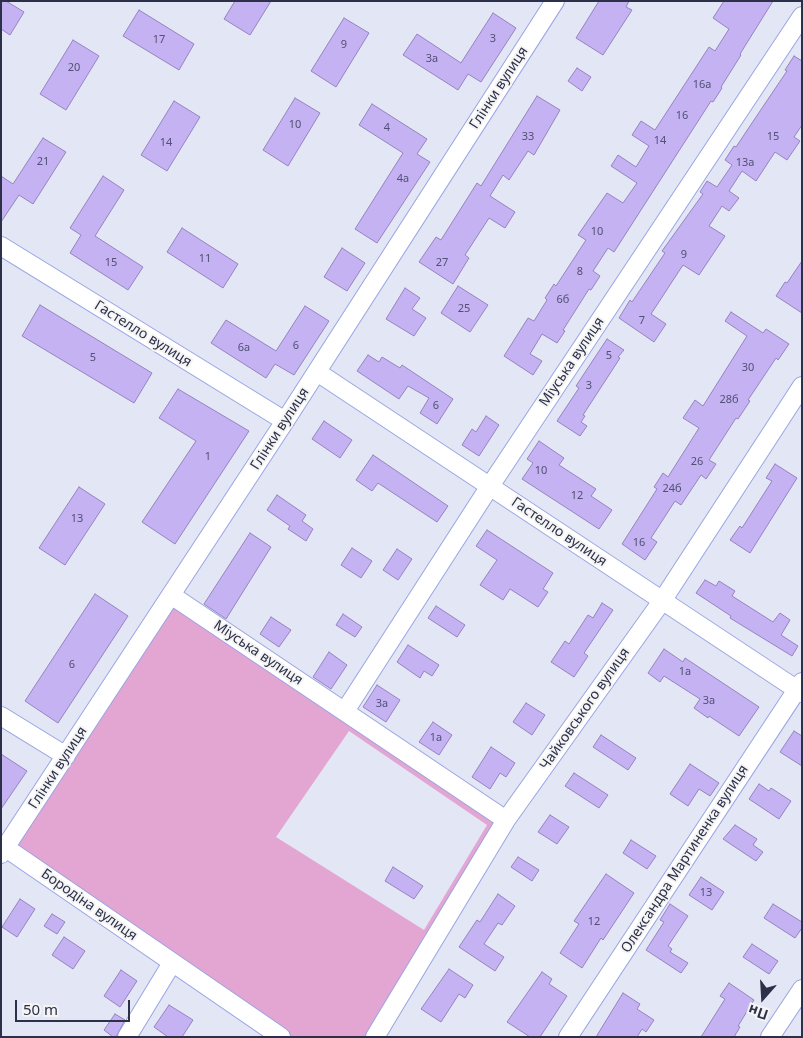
<!DOCTYPE html>
<meta charset="utf-8">
<style>
body{margin:0}
#map{position:relative;width:803px;height:1038px;overflow:hidden;background:#e3e6f4;font-family:"Noto Sans",sans-serif}
canvas{display:block}
.frame{position:absolute;inset:0;border:2px solid #2c3049;pointer-events:none}
.north{position:absolute;left:738px;top:973px;width:50px;height:50px;-webkit-text-stroke:4px #f4f4f4;paint-order:stroke;rotate:199deg;font-size:14px;font-weight:700;line-height:20px;text-align:center;color:#2c3049}
.north::after{content:'';display:block;margin:auto;width:18px;height:22px;background:#2c3049;clip-path:polygon(50% 0,100% 100%,50% 72%,0 100%)}
.scale{position:absolute;left:15px;top:1000px;width:115px;height:22px;box-sizing:border-box;border:2px solid #2c3049;border-top:0;padding-left:6px;font-size:15px;line-height:18px;white-space:nowrap;color:#2c3049;-webkit-text-stroke:4px #f4f4f4;paint-order:stroke}
</style>
<div id="map">
<canvas width="803" height="1038"></canvas>
<div class="frame"></div>
<div class="north">Пн</div>
<div class="scale">50 m</div>
</div>
<script>
const ctx = document.querySelector('canvas').getContext('2d');
ctx.lineJoin = 'round';
function fill(path, color) { ctx.fillStyle = color; ctx.fill(path, 'evenodd'); }
const poly = rows => new Path2D(rows.map(r => 'M' + r).join(''));
function strokePath(path, color, width, dash) { ctx.strokeStyle = color; ctx.lineWidth = width; ctx.lineCap = dash ? 'butt' : 'round'; ctx.setLineDash(dash || []); ctx.stroke(path); }
function write(font, color, halo, rows, align = 'center') {
  ctx.font = font + ' "Noto Sans",sans-serif'; ctx.lineWidth = 4; ctx.setLineDash([]); ctx.textBaseline = 'middle'; ctx.strokeStyle = halo; ctx.fillStyle = color; for (const [text, x, y, turn = 0] of rows) {
    ctx.save(); ctx.translate(x, y); ctx.rotate((+turn || 0) * Math.PI / 180); ctx.textAlign = isNaN(turn) ? turn : align; if (halo) ctx.strokeText(text, 0, 0); ctx.fillText(text, 0, 0); ctx.restore();
  }
}
fill(poly([
 [172,601,500,821,370,1037,290,1037,11,847],
 [349,731,487,825,424,930,276,837]
]), '#e3a5d2');
const building = poly([
 [1,1,6,1,24,12,10,35,1,29,1,1],
 [235,1,271,1,250,35,224,19,235,1],
 [599,1,629,1,626,7,632,10,603,55,576,38,599,1],
 [724,1,773,1,740,54,741,55,721,87,722,88,713,102,711,101,614,252,608,248,593,271,600,276,591,290,589,289,563,330,565,331,557,343,542,334,530,354,542,361,533,375,504,356,528,318,534,321,547,300,545,298,554,284,556,286,586,240,578,235,607,193,623,203,637,183,611,166,618,155,636,167,649,146,632,135,641,121,655,130,709,47,715,51,729,29,713,18,724,1],
 [139,10,194,44,179,70,123,36,139,10],
 [493,13,516,28,481,82,468,74,458,90,403,55,417,34,461,63,493,13],
 [344,18,369,33,336,87,311,71,344,18],
 [73,40,99,56,66,110,40,94,73,40],
 [794,56,802,61,802,125,794,137,800,141,787,160,775,152,756,181,742,171,729,191,739,198,729,211,722,206,709,226,725,236,699,275,683,265,651,314,666,324,654,342,619,318,630,300,632,302,665,253,662,251,703,194,700,192,707,181,717,187,732,165,725,160,734,146,736,147,758,114,787,71,785,70,794,56],
 [577,68,591,77,582,91,568,81,577,68],
 [537,96,560,110,534,155,528,151,509,180,503,175,490,196,515,212,505,228,489,218,465,255,469,258,453,284,419,262,436,237,441,240,477,183,481,186,537,96],
 [295,98,320,113,288,166,263,150,295,98],
 [174,101,200,117,167,171,141,155,174,101],
 [372,104,427,139,417,154,430,162,377,243,355,229,403,153,359,125,372,104],
 [43,138,66,152,33,204,19,195,1,222,1,176,13,184,43,138],
 [103,176,124,190,95,236,143,267,128,290,70,253,81,235,70,228,103,176],
 [182,228,238,264,223,288,167,252,182,228],
 [342,248,365,263,347,291,324,277,342,248],
 [802,261,802,313,776,296,785,282,787,283,802,261],
 [458,286,488,305,470,332,441,313,458,286],
 [405,288,420,298,412,309,426,318,414,336,386,319,405,288],
 [40,305,152,373,134,403,22,336,40,305],
 [305,306,329,321,294,375,275,364,266,378,211,343,226,320,276,351,305,306],
 [731,312,763,333,766,329,789,344,778,360,776,358,748,400,750,401,738,419,736,418,709,460,716,464,706,479,701,475,681,505,675,501,651,538,657,542,645,560,622,544,657,489,654,487,663,473,668,477,699,428,683,418,695,400,703,406,747,336,725,321,731,312],
 [607,339,624,350,618,357,620,358,583,415,585,416,581,422,587,426,580,436,557,421,579,388,576,386,607,339],
 [368,355,379,362,382,357,400,368,402,365,453,399,437,424,420,413,429,398,408,386,399,399,357,371,368,355],
 [178,389,249,431,175,544,142,522,196,441,159,418,178,389],
 [486,416,499,425,479,456,462,445,472,429,476,432,486,416],
 [324,421,352,440,340,458,312,439,324,421],
 [539,441,564,458,559,465,596,489,591,496,612,510,599,529,522,479,533,463,527,459,539,441],
 [373,455,448,506,437,522,378,483,372,491,356,480,373,455],
 [775,464,797,478,750,553,730,540,740,526,742,528,772,481,766,478,775,464],
 [79,487,105,504,65,565,39,548,79,487],
 [277,495,306,515,302,521,313,529,306,541,288,529,290,526,267,510,277,495],
 [487,530,553,573,543,589,548,592,538,607,510,589,503,600,480,585,497,560,476,546,487,530],
 [250,533,271,547,226,619,204,604,250,533],
 [352,548,372,561,361,578,341,565,352,548],
 [397,549,412,559,398,580,383,570,397,549],
 [705,580,716,586,719,581,735,591,732,596,773,622,780,613,790,620,781,635,798,646,792,656,730,618,731,616,696,593,705,580],
 [95,594,128,616,58,723,25,701,95,594],
 [602,603,613,610,584,653,588,656,574,677,551,662,565,641,569,644,588,615,593,618,602,603],
 [436,606,465,625,457,637,428,618,436,606],
 [343,614,362,627,355,637,336,625,343,614],
 [271,617,291,630,279,647,260,634,271,617],
 [408,645,439,665,432,676,424,671,420,678,397,662,408,645],
 [664,649,683,662,685,658,759,707,739,736,709,716,708,718,694,708,700,699,664,676,660,682,648,673,664,649],
 [329,652,347,665,331,689,313,677,329,652],
 [377,685,400,700,386,722,363,707,377,685],
 [526,703,545,715,532,735,513,722,526,703],
 [433,722,452,735,439,755,419,742,433,722],
 [794,731,802,736,802,766,780,752,794,731],
 [601,735,636,758,628,770,593,747,601,735],
 [491,747,515,763,506,777,500,773,490,789,472,777,491,747],
 [1,754,27,771,1,809,1,754],
 [690,764,719,783,710,796,699,789,688,806,670,794,690,764],
 [574,773,608,795,599,808,565,786,574,773],
 [759,784,769,791,771,788,791,801,779,819,749,799,759,784],
 [550,815,569,827,557,844,538,832,550,815],
 [735,825,757,839,753,845,763,852,756,861,723,839,735,825],
 [631,840,656,856,647,869,623,853,631,840],
 [518,857,539,870,532,881,511,867,518,857],
 [393,867,423,886,414,899,385,881,393,867],
 [606,874,634,893,603,940,601,938,582,968,560,953,579,924,574,921,606,874],
 [701,877,724,892,712,910,689,895,701,877],
 [498,894,515,906,502,925,498,923,484,944,504,957,495,971,459,947,477,920,480,922,498,894],
 [20,899,35,909,17,937,2,927,20,899],
 [670,904,688,916,668,946,672,949,670,952,688,963,681,973,646,950,664,922,660,920,670,904],
 [773,904,802,922,802,928,795,938,764,918,773,904],
 [52,914,65,922,57,934,44,926,52,914],
 [64,937,85,951,73,969,52,955,64,937],
 [752,944,778,961,769,974,743,957,752,944],
 [449,969,473,985,465,998,459,994,441,1022,421,1009,449,969],
 [121,970,137,981,120,1007,104,996,121,970],
 [542,972,552,979,549,984,567,996,540,1037,530,1037,507,1022,542,972],
 [729,983,754,1000,738,1026,740,1027,734,1037,701,1037,725,999,720,996,729,983],
 [623,993,640,1004,637,1009,654,1020,646,1032,642,1029,637,1037,596,1037,623,993],
 [169,1005,193,1020,182,1037,168,1037,154,1027,169,1005],
 [115,1014,125,1020,116,1037,113,1037,104,1030,115,1014]
]);
fill(building, '#c4b2f3');
strokePath(building, '#9583c0', 1);
const street = poly([
 [1,246,285,421],
 [317,372,802,693],
 [171,595,506,820],
 [345,711,490,486,802,16],
 [1,716,66,756],
 [6,848,281,1037],
 [1,854,285,421,555,1],
 [127,1037,172,963],
 [375,1037,506,820,662,601,802,386],
 [568,1037,802,682],
 [770,1037,802,989]
]);
strokePath(street, '#9aa4e3', 20);
strokePath(street, '#fff', 18);
write('11px', '#525074', null, [
 ["3",493,39],
 ["17",159,40],
 ["9",344,45],
 ["3а",432,59],
 ["20",74,68],
 ["16а",702,85],
 ["16",682,116],
 ["10",295,125],
 ["4",387,128],
 ["33",528,137],
 ["15",773,137],
 ["14",660,141],
 ["14",166,143],
 ["21",43,162],
 ["13а",745,163],
 ["4а",403,179],
 ["10",597,232],
 ["9",684,255],
 ["11",205,259],
 ["15",111,263],
 ["27",442,263],
 ["8",580,272],
 ["6б",563,300],
 ["25",464,309],
 ["7",642,321],
 ["6",296,346],
 ["6а",244,348],
 ["5",609,356],
 ["5",93,358],
 ["30",748,368],
 ["3",589,386],
 ["28б",729,400],
 ["6",436,406],
 ["1",208,457],
 ["26",697,462],
 ["10",541,471],
 ["24б",672,489],
 ["12",577,496],
 ["13",77,519],
 ["16",639,543],
 ["6",72,665],
 ["1а",685,672],
 ["3а",709,701],
 ["3а",382,704],
 ["1а",436,738],
 ["13",706,893],
 ["12",594,922]
]);
write('14px', '#2c3049', '#f4f4f4', [
 ["Глінки вулиця",499,88,-57],
 ["Гастелло вулиця",143,334,32],
 ["Міуська вулиця",572,362,-56],
 ["Глінки вулиця",280,429,-57],
 ["Гастелло вулиця",559,532,34],
 ["Міуська вулиця",258,653,34],
 ["Чайковського вулиця",585,709,-55],
 ["Глінки вулиця",58,768,-57],
 ["Олександра Мартиненка вулиця",685,859,-57],
 ["Бородіна вулиця",89,905,35]
]);
</script>
